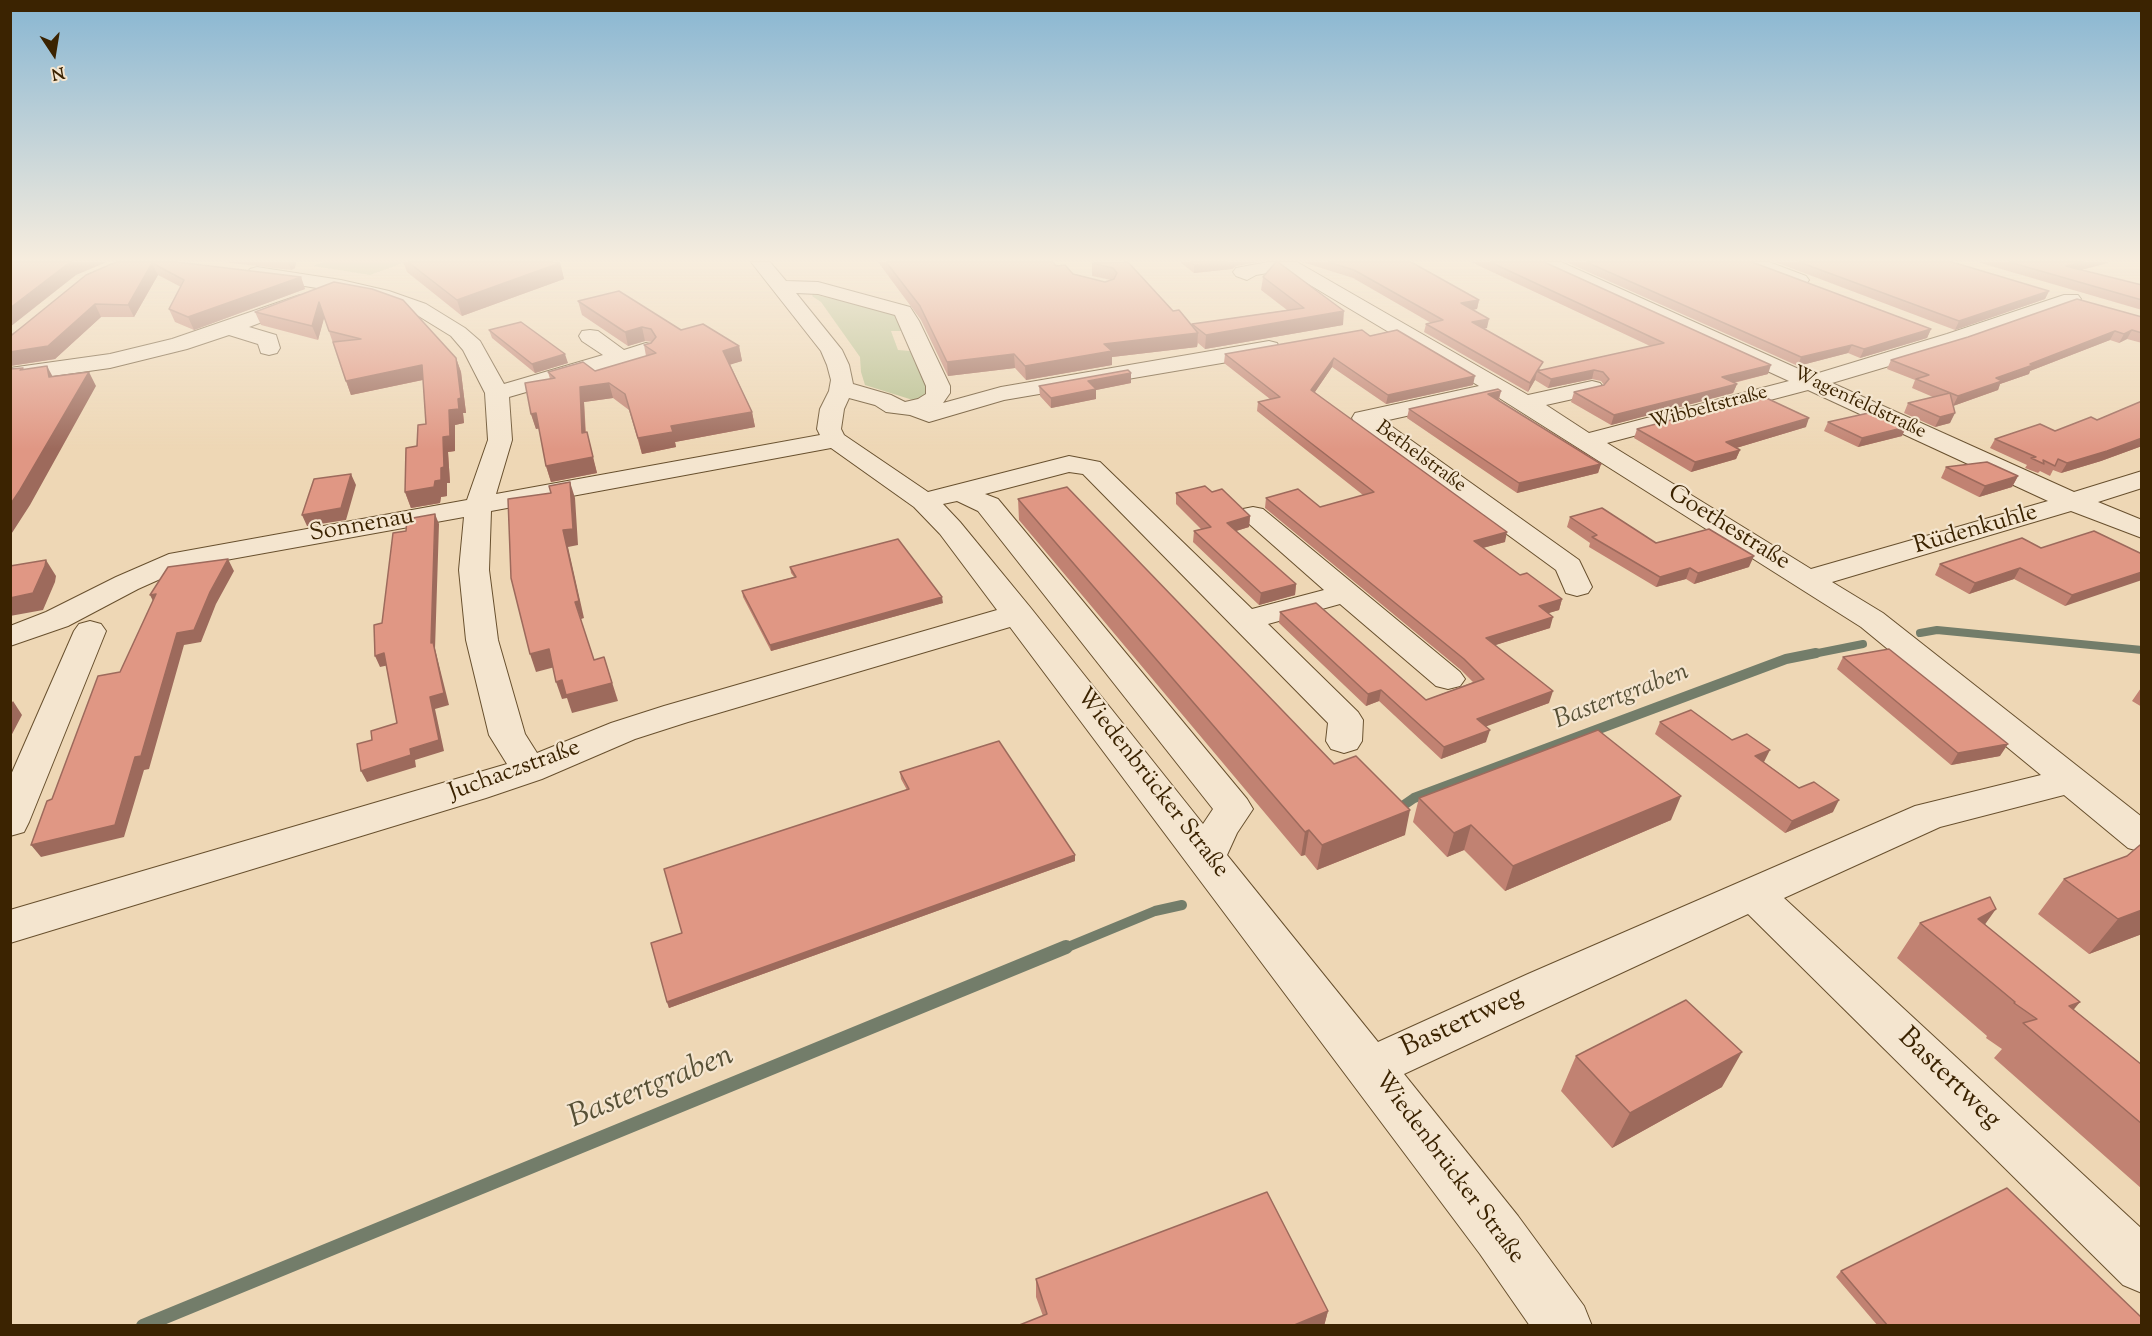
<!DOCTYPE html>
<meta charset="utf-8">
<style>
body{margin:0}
#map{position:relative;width:2152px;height:1336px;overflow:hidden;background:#eed7b5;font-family:"Sorts Mill Goudy",serif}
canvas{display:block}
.frame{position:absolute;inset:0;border:12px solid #3b2301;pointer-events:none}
.north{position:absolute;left:24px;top:24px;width:60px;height:60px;-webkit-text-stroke:4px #f4e5cf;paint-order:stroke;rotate:168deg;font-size:16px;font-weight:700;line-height:24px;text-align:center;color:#3b2301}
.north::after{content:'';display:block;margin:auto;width:21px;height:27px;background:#3b2301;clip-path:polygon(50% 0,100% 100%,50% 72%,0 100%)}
</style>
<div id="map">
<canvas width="2152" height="1336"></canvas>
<div class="frame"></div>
<div class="north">N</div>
</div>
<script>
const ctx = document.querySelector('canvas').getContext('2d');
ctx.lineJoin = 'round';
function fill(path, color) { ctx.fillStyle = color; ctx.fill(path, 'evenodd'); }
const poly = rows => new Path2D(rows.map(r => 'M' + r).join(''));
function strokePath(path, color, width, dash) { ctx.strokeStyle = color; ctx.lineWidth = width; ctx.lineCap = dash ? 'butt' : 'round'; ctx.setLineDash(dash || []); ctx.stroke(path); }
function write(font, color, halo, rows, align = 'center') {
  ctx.font = font + ' "Sorts Mill Goudy",serif'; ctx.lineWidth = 4.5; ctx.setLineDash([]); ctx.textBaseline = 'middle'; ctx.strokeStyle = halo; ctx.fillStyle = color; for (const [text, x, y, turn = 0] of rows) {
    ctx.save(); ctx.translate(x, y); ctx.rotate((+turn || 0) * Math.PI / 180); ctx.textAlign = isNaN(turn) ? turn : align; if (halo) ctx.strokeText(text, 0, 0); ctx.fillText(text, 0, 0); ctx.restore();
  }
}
fill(poly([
 [323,262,406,262,370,275,313,266],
 [813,294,889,312,896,316,900,327,906,327,907,331,891,331,898,350,910,351,915,363,922,366,931,394,916,401,865,385,861,372,860,357,821,302,812,296]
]), '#b6bf8f');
strokePath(poly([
 [1920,633,1937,630,2142,650],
 [1808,655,1863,644]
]), '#737d6a', 8);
strokePath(poly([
 [1401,807,1414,798,1786,659,1816,653],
 [1063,949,1155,911,1182,905]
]), '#737d6a', 10);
strokePath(poly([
 [143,1326,1066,947]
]), '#737d6a', 14);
const minor = poly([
 [751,262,770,262,786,281,818,282,910,307,919,321,950,386,950,393,943,403,1001,387,1269,341,1277,343,1280,348,1277,353,1269,355,1004,400,929,422,910,415,886,412,875,405,849,398,844,409,841,429,844,435,928,492,1069,456,1100,462,1252,609,1324,590,1239,515,1243,509,1253,507,1263,509,1460,672,1465,679,1460,686,1448,689,1436,686,1340,604,1268,624,1358,712,1363,720,1362,741,1357,749,1344,753,1331,749,1326,741,1328,723,1083,474,1069,472,985,494,998,499,1247,799,1253,809,1237,833,1227,855,1378,1042,1528,974,1915,806,2041,775,1861,627,1496,396,1384,421,1579,560,1592,587,1588,593,1577,596,1566,593,1556,570,1355,423,1352,418,1355,413,1479,386,1285,270,1256,275,1247,280,1236,276,1233,272,1236,268,1268,262,1297,262,1528,395,1592,381,1600,383,1604,388,1600,393,1546,405,1589,433,1789,381,1539,266,1537,262,1561,262,1812,375,1947,334,2064,295,2078,295,2081,299,2078,303,1963,344,1832,383,2074,492,2142,471,2142,488,2098,502,2142,520,2142,538,2071,511,1832,582,1883,613,2142,817,2142,852,2128,848,2064,795,1940,827,1784,898,2142,1229,2142,1293,2123,1285,1748,914,1404,1074,1518,1216,1584,1306,1592,1326,1530,1326,1480,1254,1010,627,688,722,635,739,542,779,486,798,10,943,10,910,507,764,489,735,466,640,459,570,464,517,187,567,138,589,68,626,10,646,10,626,46,612,116,577,169,554,467,500,488,440,485,393,463,350,451,336,412,312,376,300,341,292,250,277,247,273,250,269,257,267,341,280,389,291,426,304,465,328,480,341,504,384,603,355,582,341,579,336,582,331,590,330,598,331,624,350,646,343,654,345,657,350,654,355,509,397,512,440,496,494,820,435,817,429,820,409,829,391,831,380,827,365,821,351,751,262],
 [796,293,818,294,895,315,926,386,926,394,918,399,905,402,891,395,853,384,849,365,842,350,796,293],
 [1808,390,2048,501,1811,569,1607,443,1808,390],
 [831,448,914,507,940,534,997,610,664,706,611,723,537,753,525,734,498,640,489,570,491,511,831,448],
 [957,501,978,511,1213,809,1203,824,1030,607,960,522,943,504,957,501],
 [1743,262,1769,262,1806,276,1809,280,1806,284,1792,284,1745,266,1743,262],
 [300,295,307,297,310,301,307,305,249,327,276,335,280,348,277,353,269,355,261,353,258,344,229,335,187,349,110,368,10,382,10,368,110,354,172,339,300,295],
 [90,621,101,624,106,631,29,822,24,832,10,836,10,777,74,631,79,624,90,621]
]);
strokePath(minor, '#68502e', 2);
fill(minor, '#f4e5cf');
fill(poly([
 [116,262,177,262,301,277,305,289,194,330,175,322,169,309,181,287,158,275,134,317,101,317,55,359,10,366,10,335],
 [222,262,296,262,295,268,291,270],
 [403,262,552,262,560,263,564,279,462,316,407,272],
 [878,262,1053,262,1056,266,1073,274,1105,282,1111,280,1092,276,1092,263,1128,262,1173,311,1191,325,1192,324,1287,310,1261,290,1263,277,1343,325,1205,349,1198,343,1197,347,1112,357,1112,365,1026,380,1015,368,948,376,921,320],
 [1180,262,1257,262,1236,266,1232,269,1194,273],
 [1302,262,1411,262,1479,300,1477,309,1472,310,1487,328,1483,329,1541,370,1650,346,1471,262,1544,262,1768,374,1734,383,1737,384,1733,393,1611,425,1571,402,1574,392,1604,385,1601,381,1592,379,1548,388,1535,380,1528,392,1424,332,1426,324,1431,323,1353,278],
 [1566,262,1752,262,1931,329,1927,338,1860,358,1848,353,1798,366],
 [1775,262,1952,262,2049,291,2045,299,1955,330],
 [1977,262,2108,262,2108,263,2080,270,2142,285,2142,310],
 [334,282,456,358,461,372,466,413,463,413,464,423,455,425,455,451,448,452,450,483,447,483,447,496,441,497,440,503,411,508,405,492,417,446,426,424,423,380,351,395,324,317,318,340,261,325,255,312],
 [578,301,739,346,742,361,730,364,752,412,755,427,675,442,676,447,642,454,629,410,613,398,584,402,586,433,597,473,551,482,546,466,539,428,536,429,531,414,550,379,548,372,595,371,646,356,644,345,652,342,645,341,628,346,582,315],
 [2142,317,2142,343,2127,339,2119,343,2110,340,2030,371,2029,374,2000,384,1998,390,1953,406,1950,423,1935,427,1904,413,1908,403,1933,397,1912,388,1915,380,1887,369,1891,360],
 [489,330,568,363,535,373,492,338],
 [1370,336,1473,385,1386,404,1332,367,1315,392,1505,542,1483,548,1520,575,1562,599,1559,610,1548,613,1550,628,1495,645,1549,703,1485,726,1486,742,1441,759,1379,701,1366,706,1279,623,1280,612,1426,700,1473,682,1461,670,1265,508,1266,498,1320,507,1363,495,1257,411,1258,402,1270,399,1224,363,1225,354],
 [1131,383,1096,390,1096,399,1051,408,1040,396,1039,386],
 [1501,391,1499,400,1601,464,1598,473,1517,493,1407,418,1409,409],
 [2142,401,2142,446,2101,461,2061,473,2053,470,2050,476,2040,471,2038,473,2025,468,2027,465,1990,448,1995,439,2055,431,2097,420],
 [1828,422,1906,427,1902,436,1858,447,1824,431],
 [1806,427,1736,448,1740,450,1736,459,1691,472,1634,438,1637,429],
 [1946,467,2018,476,2012,487,1979,497,1941,478],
 [1212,492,1250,516,1249,527,1236,531,1296,584,1295,595,1259,605,1193,542,1194,531,1201,529,1176,504,1176,493],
 [1018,499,1334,764,1405,835,1317,870,1305,855,1301,856,1019,520],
 [1570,517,1656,543,1749,567,1694,584,1686,579,1656,587,1589,547,1590,543,1567,527],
 [2041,548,2142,554,2065,606,2014,579,1969,594,1935,575,1940,564],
 [790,567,943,603,771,651,743,597,742,591,794,577,791,573],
 [1843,657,2000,756,1951,765,1837,669],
 [2141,688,2142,688,2142,707,2132,701],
 [1660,722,1764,762,1833,812,1785,833,1655,734],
 [900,772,1075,861,669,1008,667,1002,682,933,907,790,901,779],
 [1419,798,1671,820,1505,891,1464,850,1447,857,1413,822],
 [2127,856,2142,934,2089,954,2038,914,2064,879],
 [1920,923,1985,924,2074,1010,2142,1065,2142,1189,1994,1058,2002,1049,1986,1038,1987,1036,1897,958],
 [1576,1056,1722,1087,1612,1148,1561,1091],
 [1841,1271,2142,1326,1878,1326,1836,1277],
 [1036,1279,1328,1311,1324,1326,1017,1326,1043,1316,1036,1297]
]), '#c18272');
fill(poly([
 [72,262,107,262,76,275,10,327,10,308,69,263],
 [288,262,296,262,295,268,291,270],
 [1228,262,1257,262,1236,266,1232,269,1194,273,1194,265],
 [2084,262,2108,262,2108,263,2061,275,2066,266],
 [152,263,158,275,134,317,128,305],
 [560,263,564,279,462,316,457,300],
 [301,277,305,289,194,330,188,317],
 [2049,291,2045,299,1955,330,1959,321],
 [1479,300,1477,309,1460,312,1461,303],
 [319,302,325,315,318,340,312,326],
 [95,304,101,317,55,359,10,366,10,352],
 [1344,311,1343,325,1205,349,1206,335],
 [1489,319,1487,328,1470,331,1472,322],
 [642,327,645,341,628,346,625,332],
 [1931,329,1927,338,1860,358,1864,349],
 [2132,330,2127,339,2119,343,2124,334],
 [2115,331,2110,340,2030,371,2029,374,2000,384,1998,390,1953,406,1958,396,1996,378,2030,364],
 [1198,333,1197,347,1112,357,1112,365,1026,380,1025,366,1104,344],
 [1852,345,1848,353,1798,366,1801,357],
 [739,346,742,361,726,366,723,351],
 [565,354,568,363,535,373,532,364],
 [1014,354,1015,368,948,376,947,362],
 [456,358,461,372,466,413,463,413,464,423,455,425,455,451,448,452,450,483,447,483,447,496,441,497,440,503,411,508,405,492,441,468,443,437,449,410,458,399],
 [1334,358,1332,367,1310,399,1311,390],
 [422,365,427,379,351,395,346,381],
 [1771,365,1768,374,1719,386,1722,377],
 [47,366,54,379,49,377],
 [1594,370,1592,379,1548,388,1551,379],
 [1537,371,1535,380,1528,392,1530,383],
 [89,372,96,386,30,505,10,536,10,505],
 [1131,373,1131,383,1096,390,1096,399,1051,408,1051,398,1088,381],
 [1475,376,1473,385,1386,404,1388,395],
 [609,383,613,398,584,402,586,449,582,433,580,387],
 [1737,384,1733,393,1611,425,1614,415],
 [1501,391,1498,400,1488,394],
 [752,412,755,427,675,442,676,447,642,454,638,438,671,426],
 [536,413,541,428,536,429,531,414],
 [1955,413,1950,423,1935,427,1940,417],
 [1809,418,1806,427,1723,452,1726,442],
 [1906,427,1902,436,1858,447,1862,438],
 [587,432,597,473,551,482,546,466],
 [2142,438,2142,446,2101,461,2061,473,2067,463],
 [1740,450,1736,459,1691,472,1695,462],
 [1601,464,1598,473,1517,493,1519,483],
 [351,474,356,485,346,520,307,526,302,515],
 [2018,476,2012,487,1979,497,1985,486],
 [570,482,575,498,578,545,568,547,584,618,581,619,575,602,563,530],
 [435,514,439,524,435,649,449,705,435,709,444,751,415,760,416,767,367,782,361,771,430,697,431,643],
 [1250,516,1249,527,1226,534,1227,523],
 [1507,532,1505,542,1471,551,1474,541],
 [1754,556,1749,567,1694,584,1698,573],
 [228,559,234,571,216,604,201,642,184,645,149,769,144,770,124,837,41,857,31,845,135,757,177,633,210,592],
 [46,560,56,576,55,582,43,610,10,616,10,598],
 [1690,568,1686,579,1656,587,1660,577],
 [2020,568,2014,579,1969,594,1975,583],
 [2142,572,2142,580,2065,606,2072,595],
 [1296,584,1295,595,1259,605,1261,593],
 [156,594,156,607,150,595],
 [942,597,943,603,771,651,770,645],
 [1562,599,1559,610,1536,617,1539,606],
 [1553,617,1550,628,1483,649,1486,638],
 [549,649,555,667,536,672,530,654],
 [384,653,389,665,380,667,375,656],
 [604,657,618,701,572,713,567,698,562,699,556,682],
 [1381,690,1379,701,1366,706,1368,694],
 [1553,691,1549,703,1474,731,1477,719],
 [13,701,22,715,10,738,10,705],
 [1490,730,1486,742,1441,759,1444,747],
 [2008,744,2000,756,1951,765,1958,753],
 [1770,750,1764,762,1749,769,1755,756],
 [1681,796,1671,820,1505,891,1513,866],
 [1839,800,1833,812,1785,833,1792,821],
 [1410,810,1405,835,1317,870,1322,845],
 [1471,825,1464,850,1447,857,1454,833],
 [1309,830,1305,855,1301,856,1305,832],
 [1075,855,1075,861,669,1008,667,1002],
 [1996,909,1971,944,1978,919],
 [2142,910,2142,934,2089,954,2118,919],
 [2080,1002,2051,1037,2069,1006],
 [1742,1052,1722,1087,1612,1148,1630,1113],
 [1328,1311,1324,1326,1292,1326]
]), '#9d6a5c');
const building = poly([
 [10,262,72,262,69,263,10,308,10,262],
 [116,262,177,262,301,277,188,317,169,309,184,280,152,263,128,305,95,304,48,346,10,352,10,335,12,335,86,275,116,262],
 [408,262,552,262,560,263,457,300,408,262],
 [886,262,1053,262,1056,266,1065,265,1073,274,1105,282,1114,279,1117,273,1113,268,1092,263,1128,262,1173,311,1179,310,1198,333,1104,344,1112,351,1025,366,1014,354,947,362,920,306,886,262],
 [1190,262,1228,262,1194,265,1190,262],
 [1276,262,1278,262,1344,311,1206,335,1192,324,1304,308,1263,277,1276,262],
 [1328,262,1411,262,1479,300,1461,303,1489,319,1472,322,1543,362,1537,371,1664,343,1490,262,1544,262,1771,365,1722,377,1737,384,1614,415,1574,392,1604,385,1609,379,1603,372,1594,370,1551,379,1537,371,1530,383,1426,324,1443,320,1354,270,1328,262],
 [1586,262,1752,262,1931,329,1864,349,1852,345,1801,357,1586,262],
 [1799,262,1952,262,2049,291,1959,321,1799,262],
 [2009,262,2084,262,2066,266,2142,285,2142,300,2009,262],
 [334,282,372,289,403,300,456,358,461,398,458,399,459,409,449,410,450,436,443,437,444,467,441,468,441,480,435,481,434,487,405,492,406,448,417,446,418,425,426,424,422,365,346,381,333,342,361,339,329,331,319,302,312,326,255,312,334,282],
 [619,291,681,330,703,324,739,346,723,351,752,412,671,426,673,432,638,438,625,394,609,383,580,387,582,433,587,432,593,457,546,466,536,413,531,414,525,383,555,378,548,372,583,362,595,371,656,353,644,345,651,343,656,337,651,329,642,327,625,332,578,301,619,291],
 [2077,299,2142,317,2142,333,2132,330,2124,334,2115,331,2030,364,2033,365,1996,378,2002,381,1958,396,1916,379,1929,375,1891,360,1968,337,2077,299],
 [521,322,565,354,532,364,489,330,521,322],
 [1362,330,1370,336,1397,330,1475,376,1388,395,1334,358,1311,390,1507,532,1474,541,1520,575,1527,573,1562,599,1539,606,1553,617,1486,638,1553,691,1477,719,1490,730,1444,747,1381,690,1368,694,1280,612,1316,603,1426,700,1484,679,1464,659,1266,498,1298,489,1320,507,1374,492,1258,402,1280,397,1225,354,1362,330],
 [47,366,49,377,89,372,20,490,10,505,10,369,23,368,20,370,47,366],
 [1128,370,1131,373,1088,381,1096,389,1051,398,1039,386,1128,370],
 [1498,389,1501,391,1488,394,1601,464,1519,483,1409,409,1498,389],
 [1950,393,1955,413,1940,417,1908,403,1950,393],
 [1762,396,1809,418,1726,442,1740,450,1695,462,1637,429,1762,396],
 [2142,401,2142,438,2107,451,2067,463,2058,459,2055,466,2043,460,2044,464,2031,458,2036,457,1995,439,2040,424,2055,431,2091,417,2097,420,2142,401],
 [1873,412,1906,427,1862,438,1828,422,1873,412],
 [1987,462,2018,476,1985,486,1946,467,1987,462],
 [351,474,341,508,302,515,314,479,351,474],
 [570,482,573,529,563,530,579,601,575,602,594,660,604,657,612,683,566,695,562,680,556,682,549,649,530,654,511,578,508,499,551,493,549,486,570,482],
 [1205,486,1212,492,1222,489,1250,516,1227,523,1296,584,1261,593,1194,531,1211,527,1176,493,1205,486],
 [1067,487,1334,764,1356,756,1410,810,1322,845,1309,830,1305,832,1018,499,1067,487],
 [1602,508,1656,543,1709,529,1754,556,1698,573,1690,568,1660,577,1592,537,1597,535,1570,517,1602,508],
 [435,514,431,643,433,642,444,693,430,697,439,740,410,749,411,755,361,771,357,744,372,740,371,731,397,723,384,653,375,656,374,625,382,623,393,533,406,531,407,519,435,514],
 [2094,531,2142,554,2142,572,2072,595,2020,568,1975,583,1940,564,2022,538,2041,548,2094,531],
 [898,539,942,597,770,645,742,591,796,577,790,567,898,539],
 [228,559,210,592,194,630,177,633,141,756,135,757,115,825,31,845,47,801,52,799,98,676,120,672,156,594,150,595,168,567,228,559],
 [46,560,45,566,33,593,10,598,10,566,46,560],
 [1889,649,2008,744,1958,753,1843,657,1889,649],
 [1691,710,1732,740,1747,734,1770,750,1755,756,1799,788,1814,782,1839,800,1792,821,1660,722,1691,710],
 [1598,730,1681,796,1513,866,1471,825,1454,833,1419,798,1598,730],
 [999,741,1075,855,667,1002,651,943,682,933,664,869,909,789,900,772,999,741],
 [2140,845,2142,846,2142,910,2118,919,2064,879,2127,856,2140,845],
 [1990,897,1996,909,1978,919,2080,1002,2069,1006,2142,1065,2142,1124,2023,1023,2037,1019,2014,1003,2015,1002,1920,923,1990,897],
 [1686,1000,1742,1052,1630,1113,1576,1056,1686,1000],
 [2007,1188,2142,1318,2142,1326,1888,1326,1841,1271,2007,1188],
 [1267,1192,1328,1311,1292,1326,1017,1326,1047,1314,1036,1279,1267,1192]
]);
fill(building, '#e09784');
strokePath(building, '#9d6a5c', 1.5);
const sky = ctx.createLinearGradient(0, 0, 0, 449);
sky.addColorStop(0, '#88b6d2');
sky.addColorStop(0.58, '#f7edde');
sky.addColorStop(1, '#f7edde00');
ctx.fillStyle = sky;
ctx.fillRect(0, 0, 2152, 449);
write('20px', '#3b2301', '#f4e5cf', [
 ["Wagenfeldstraße",1859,404,25],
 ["Wibbeltstraße",1709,409,-15],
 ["Bethelstraße",1420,458,36]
]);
write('24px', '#3b2301', '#f4e5cf', [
 ["Sonnenau",362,527,-10],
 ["Goethestraße",1728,529,32],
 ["Rüdenkuhle",1976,531,-16],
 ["Juchaczstraße",515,772,-20],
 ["Wiedenbrücker Straße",1151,784,52],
 ["Wiedenbrücker Straße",1448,1169,53]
]);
write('italic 26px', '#575036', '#f4e5cf', [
 ["Bastertgraben",1622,698,-21]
]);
write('28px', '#3b2301', '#f4e5cf', [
 ["Bastertweg",1463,1024,-25],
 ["Bastertweg",1948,1080,44]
]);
write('italic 32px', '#575036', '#f4e5cf', [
 ["Bastertgraben",652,1089,-22]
]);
</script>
